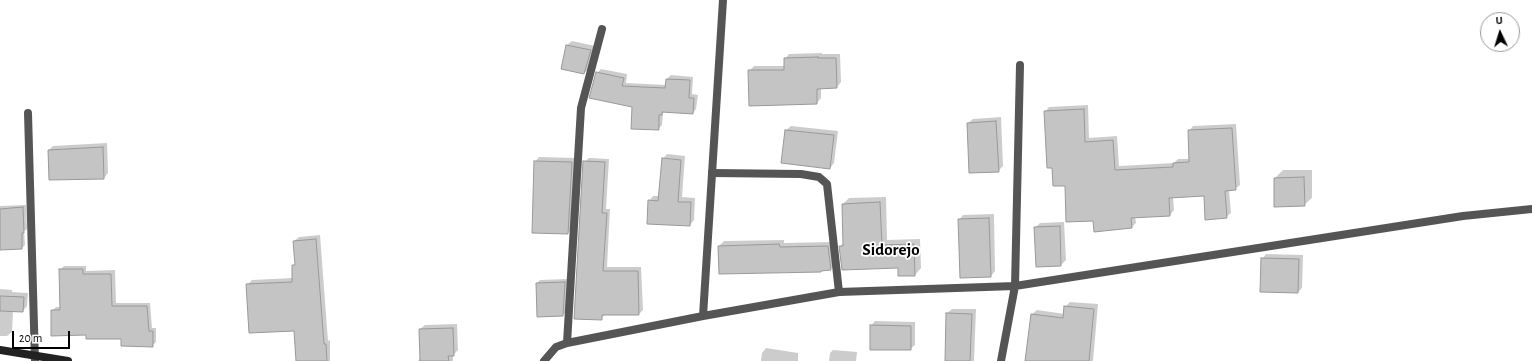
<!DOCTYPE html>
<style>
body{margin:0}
#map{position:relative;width:1532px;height:361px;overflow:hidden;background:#fff;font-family:"Alegreya Sans",sans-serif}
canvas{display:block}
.north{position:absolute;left:1480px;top:12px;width:40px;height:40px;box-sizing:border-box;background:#fff;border:1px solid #999;border-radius:50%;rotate:356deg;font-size:11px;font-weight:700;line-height:16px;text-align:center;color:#000}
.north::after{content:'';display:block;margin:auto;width:14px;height:18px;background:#000;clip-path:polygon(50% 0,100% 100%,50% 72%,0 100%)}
.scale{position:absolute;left:12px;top:331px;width:58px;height:18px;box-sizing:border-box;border:2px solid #000;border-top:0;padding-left:5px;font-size:12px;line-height:14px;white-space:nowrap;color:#000;-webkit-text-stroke:3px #fff;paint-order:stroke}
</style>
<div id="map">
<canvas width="1532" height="361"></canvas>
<div class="north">U</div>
<div class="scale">20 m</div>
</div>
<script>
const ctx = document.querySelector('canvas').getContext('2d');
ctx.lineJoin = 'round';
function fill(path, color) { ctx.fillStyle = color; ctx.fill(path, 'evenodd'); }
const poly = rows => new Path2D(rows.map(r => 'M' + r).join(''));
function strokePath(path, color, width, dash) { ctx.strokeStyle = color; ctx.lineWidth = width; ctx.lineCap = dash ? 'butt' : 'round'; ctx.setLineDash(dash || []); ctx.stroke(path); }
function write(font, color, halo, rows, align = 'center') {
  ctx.font = font + ' "Alegreya Sans",sans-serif'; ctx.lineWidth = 3.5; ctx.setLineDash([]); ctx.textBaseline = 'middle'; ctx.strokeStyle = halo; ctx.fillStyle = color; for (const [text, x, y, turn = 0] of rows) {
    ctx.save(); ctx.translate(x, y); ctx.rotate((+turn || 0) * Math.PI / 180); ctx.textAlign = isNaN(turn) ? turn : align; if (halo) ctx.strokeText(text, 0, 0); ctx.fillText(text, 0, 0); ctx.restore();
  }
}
fill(poly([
 [572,41,595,46,589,69,584,73,567,45],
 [822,53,822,54,840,54,841,82,837,87,821,88,821,98,817,103,749,71,754,66,785,66,785,59,789,54],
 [601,69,627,74,626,83,667,85,667,79,671,75,693,77,692,94,698,95,696,109,693,113,665,111,663,113,662,125,658,129,597,73],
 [1088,105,1089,138,1117,136,1119,166,1174,163,1178,159,1190,159,1189,131,1193,126,1236,124,1240,185,1235,189,1229,190,1231,213,1226,217,1204,195,1173,197,1174,210,1170,215,1135,216,1136,223,1132,227,1094,220,1066,185,1045,112,1049,107],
 [1001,117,1003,166,998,171,968,123,973,119],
 [791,126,838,131,834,163,830,168,783,162,786,130],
 [107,143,108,173,104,178,49,150,53,146],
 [667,154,685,156,682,197,695,198,694,220,690,225,649,201,653,196,660,196,663,159],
 [539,157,576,158,572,228,568,233,535,162],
 [589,158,609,159,606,209,610,209,607,267,641,267,643,310,639,314,605,314,601,319,584,162],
 [1283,170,1312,170,1312,198,1304,205,1275,178],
 [886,197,887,240,920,239,921,268,915,275,899,267,840,246,844,243,843,204,849,198],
 [26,205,27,229,24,231,25,245,22,248,0,249,0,206],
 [994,214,995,271,991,276,959,220,963,215],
 [1064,222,1066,260,1061,265,1037,266,1035,228,1040,223],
 [320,235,328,341,330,340,330,361,297,361,295,330,247,285,252,280,293,278,293,266,296,263,294,241,299,237],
 [784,240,784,243,833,242,835,265,831,269,720,273,719,246,724,241],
 [1266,254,1303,255,1302,288,1298,292,1262,259],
 [64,266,86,266,86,271,115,270,116,303,150,303,152,328,156,328,156,342,152,346,122,338,87,334,52,311,56,307,60,307,60,270],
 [568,279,566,312,563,315,537,283,540,280],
 [0,289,12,290,12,292,28,293,27,306,23,311,13,310,12,332,7,336,0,336],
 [1070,302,1098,304,1093,361,1026,361,1032,314,1037,310,1065,314,1065,307],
 [952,309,976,309,974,361,946,361,947,313],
 [875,321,915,322,915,345,910,349,871,326],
 [457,324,458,350,453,355,453,361,418,361,421,357,420,329,425,325],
 [766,348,798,353,798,361,761,361,762,353],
 [833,350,857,352,856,361,829,361,830,353]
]), '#0003');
const building = poly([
 [566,45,591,50,584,74,561,69,566,45],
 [818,57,818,58,836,58,837,88,817,89,817,104,749,106,748,70,784,70,784,58,818,57],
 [596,72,624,78,622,86,665,88,666,79,690,80,689,98,694,98,693,114,662,112,662,115,659,115,659,130,631,129,632,107,589,98,596,72],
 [1084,109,1085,142,1113,140,1115,170,1173,167,1173,163,1189,162,1188,130,1232,128,1236,190,1225,191,1227,218,1205,220,1204,196,1169,198,1170,216,1131,218,1132,228,1094,232,1093,221,1066,222,1065,186,1053,186,1052,168,1047,168,1044,111,1084,109],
 [996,121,999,172,969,173,967,123,996,121],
 [785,130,834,135,830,169,781,163,785,130],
 [103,147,104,179,49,180,48,150,103,147],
 [662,158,681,160,678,202,691,202,690,226,647,224,648,200,658,201,662,158],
 [534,161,572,162,568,234,532,233,534,161],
 [583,161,605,162,602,213,607,213,603,271,638,271,639,315,602,315,602,320,574,319,583,161],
 [1304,177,1305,206,1274,207,1274,178,1304,177],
 [880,202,882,245,914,244,915,276,898,276,898,268,842,270,839,246,843,246,842,204,880,202],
 [23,207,24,233,22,233,22,249,0,250,0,209,23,207],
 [989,218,991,277,960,278,958,219,989,218],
 [1060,226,1061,266,1036,267,1034,227,1060,226],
 [316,239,324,344,326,344,327,361,296,361,294,331,249,333,246,284,292,282,292,265,295,265,293,241,316,239],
 [779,244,780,247,828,246,831,270,821,271,821,272,719,274,718,246,779,244],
 [1261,258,1299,259,1298,293,1260,292,1261,258],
 [59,269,83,269,83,274,111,274,112,306,147,306,149,331,153,331,153,347,121,346,121,339,86,339,86,335,51,336,51,310,60,310,59,269],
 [565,282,563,316,537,317,536,283,565,282],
 [0,296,24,297,23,312,0,311,0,296],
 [1064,306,1094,309,1089,361,1025,361,1031,314,1063,318,1064,306],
 [946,313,972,314,970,361,945,361,946,313],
 [870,325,911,326,911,350,870,350,870,325],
 [453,328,454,356,448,356,449,361,420,361,419,329,453,328]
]);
fill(building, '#c4c4c4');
strokePath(building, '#999', 1);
strokePath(poly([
 [712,173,801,174,819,177,827,184,839,292]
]), '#555', 8);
strokePath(poly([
 [28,113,35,361],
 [703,316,723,0],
 [567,343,581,108,602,29],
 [544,361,556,347,567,343,703,316,839,292,1015,286,1463,216,1532,209],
 [1001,361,1015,286,1020,65]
]), '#555', 8);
strokePath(poly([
 [0,350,68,361]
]), '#222', 8);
write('bold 17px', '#000', '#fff', [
 ["Sidorejo",891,250]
]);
</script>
